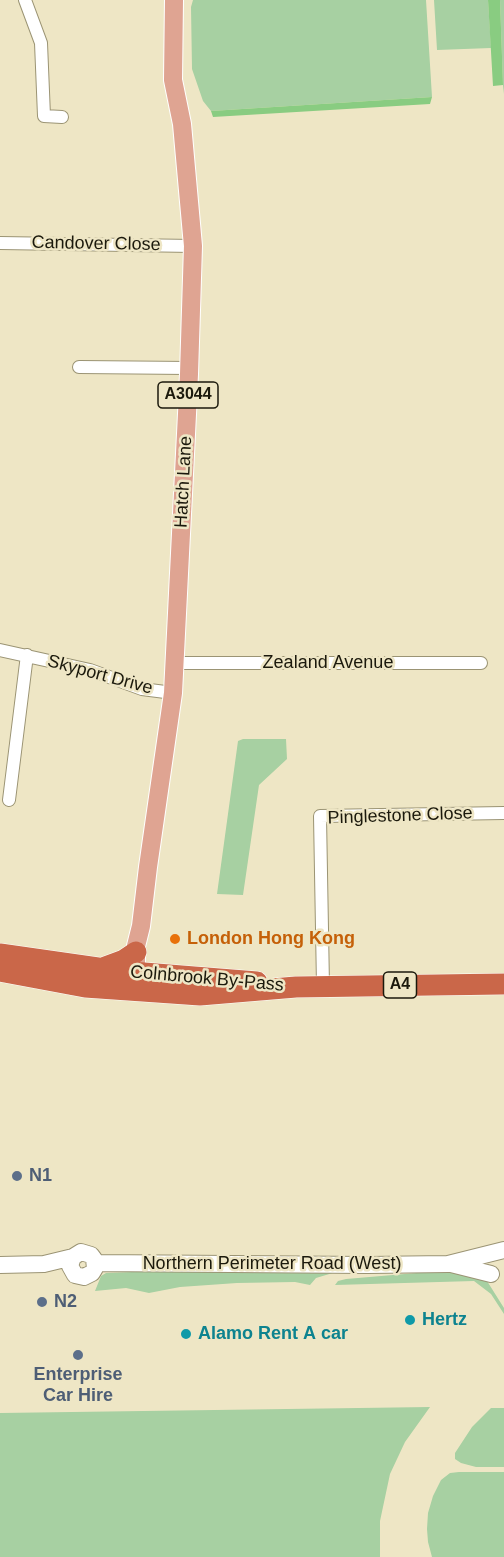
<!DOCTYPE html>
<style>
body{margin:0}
canvas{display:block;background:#eee6c5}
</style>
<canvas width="504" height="1557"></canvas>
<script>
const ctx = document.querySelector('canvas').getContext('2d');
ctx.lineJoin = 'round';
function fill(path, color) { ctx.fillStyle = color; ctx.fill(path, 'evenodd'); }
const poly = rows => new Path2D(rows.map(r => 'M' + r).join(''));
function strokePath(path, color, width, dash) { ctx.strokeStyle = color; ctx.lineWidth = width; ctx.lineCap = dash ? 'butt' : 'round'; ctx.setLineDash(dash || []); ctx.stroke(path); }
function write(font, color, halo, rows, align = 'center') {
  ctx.font = font + ' Helvetica,sans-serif'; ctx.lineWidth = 5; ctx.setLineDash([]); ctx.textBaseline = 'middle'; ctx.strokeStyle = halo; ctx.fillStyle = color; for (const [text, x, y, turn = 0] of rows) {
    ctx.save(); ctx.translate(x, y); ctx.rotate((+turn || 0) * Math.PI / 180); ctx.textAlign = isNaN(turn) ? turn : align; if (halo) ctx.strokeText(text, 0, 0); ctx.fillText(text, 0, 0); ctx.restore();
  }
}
fill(poly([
 [193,0,426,0,432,97,211,111,203,101,192,69,191,7],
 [434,0,488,0,491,48,437,50],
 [500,0,504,0,504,94,503,85],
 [243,739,286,739,287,759,259,785,243,895,217,894,238,741],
 [440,1271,462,1272,487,1281,504,1308,504,1314,491,1294,474,1281,335,1285,338,1281,346,1279],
 [132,1272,336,1272,316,1278,310,1285,295,1282,237,1283,180,1287,149,1293,126,1288,95,1291,101,1276,106,1273],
 [430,1407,405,1442,390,1474,380,1521,380,1557,0,1557,0,1413],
 [491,1408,504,1408,504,1467,476,1467,461,1463,455,1459,455,1453,472,1427],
 [459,1472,504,1472,504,1557,432,1557,428,1542,427,1529,428,1513,433,1496,441,1480,450,1473]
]), '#a7d0a2');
fill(poly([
 [488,0,500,0,503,85,493,86],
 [432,97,430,104,213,117,211,111]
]), '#89cc81');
const street = poly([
 [25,0,41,43,44,116,62,117],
 [0,243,193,246],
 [79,367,189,368],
 [0,650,90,670,142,689,173,693],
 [175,663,481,663],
 [9,800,27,655],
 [323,986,320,816,504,813]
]);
const secondary = poly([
 [95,1263,368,1265,448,1264,504,1250],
 [451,1264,491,1274],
 [0,1265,44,1264,73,1257,81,1252,91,1255,94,1259,95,1268,92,1273,84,1277,75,1275,70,1266,73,1257]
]);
const primary = poly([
 [136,966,136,946,141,926,148,867,173,693,189,374,193,246,182,124,173,80,174,0]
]);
const highway = poly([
 [0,954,119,971,257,982],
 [105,967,124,960,136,952],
 [0,971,85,987,200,995,296,987,504,984]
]);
strokePath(street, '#9b9474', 14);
strokePath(secondary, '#9b9474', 18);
strokePath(primary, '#fff', 20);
strokePath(highway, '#fff', 22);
strokePath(street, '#fff', 12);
strokePath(secondary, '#fff', 16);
strokePath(primary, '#dfa492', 18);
strokePath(highway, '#ca6749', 21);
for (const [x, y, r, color] of [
 [175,939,6,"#e8710a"],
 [17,1176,6,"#5c6f8a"],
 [42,1302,6,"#5c6f8a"],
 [410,1320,6,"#0f9aa8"],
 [186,1334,6,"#0f9aa8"],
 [78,1355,6,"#5c6f8a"]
]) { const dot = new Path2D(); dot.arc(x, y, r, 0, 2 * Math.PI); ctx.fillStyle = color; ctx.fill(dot); strokePath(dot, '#eee6c5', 2); }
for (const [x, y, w] of [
 [188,395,60],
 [400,985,33]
]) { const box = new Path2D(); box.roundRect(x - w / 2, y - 13, w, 26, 4.5); ctx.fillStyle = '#eee6c5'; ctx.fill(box); strokePath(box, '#1b190c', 1.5); }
write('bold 16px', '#1b190c', null, [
 ["A3044",188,395],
 ["A4",400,985]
]);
write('18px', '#1b190c', '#eee6c5', [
 ["Candover Close",96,244,1],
 ["Hatch Lane",184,482,-87],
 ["Zealand Avenue",328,663],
 ["Skyport Drive",100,675,15],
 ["Pinglestone Close",400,816,-2],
 ["Colnbrook By-Pass",207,979,5],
 ["Northern Perimeter Road (West)",272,1264]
]);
write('bold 18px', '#c56008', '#eee6c5', [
 ["London Hong Kong",187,939]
], 'left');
write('bold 18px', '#4e5e75', '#eee6c5', [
 ["N1",29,1176],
 ["N2",54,1302],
 ["Enterprise",78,1375,"center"],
 ["Car Hire",78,1396,"center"]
], 'left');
write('bold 18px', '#0d838f', '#eee6c5', [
 ["Hertz",422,1320],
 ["Alamo Rent A car",198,1334]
], 'left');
</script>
